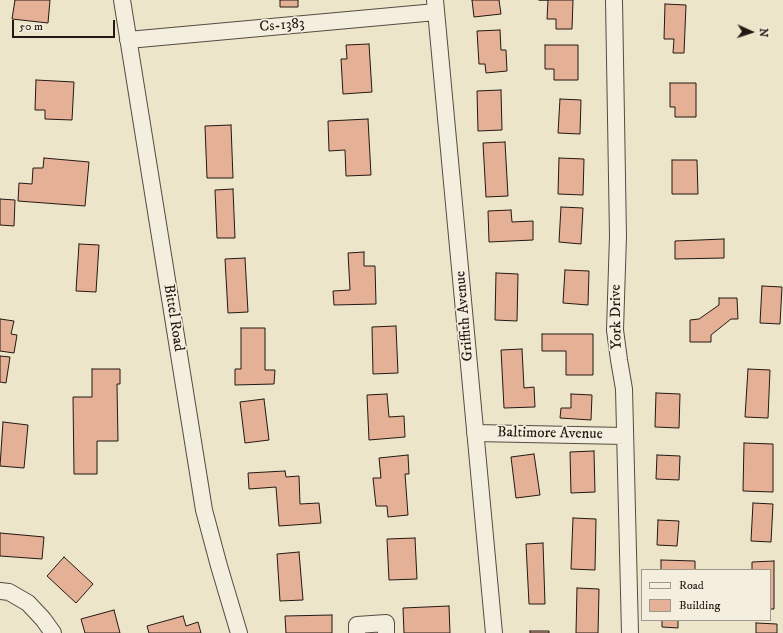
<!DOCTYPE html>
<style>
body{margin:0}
#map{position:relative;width:783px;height:633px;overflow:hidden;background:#ede5ca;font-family:"IM FELL DW Pica",serif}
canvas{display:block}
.legend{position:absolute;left:641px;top:569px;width:130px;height:52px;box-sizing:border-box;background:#f3eedd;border:1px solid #a0988c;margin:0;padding:5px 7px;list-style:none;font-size:12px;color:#241813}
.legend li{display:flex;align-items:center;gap:8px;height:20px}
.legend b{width:20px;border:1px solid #a0988c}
.north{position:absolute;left:731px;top:12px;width:40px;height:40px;-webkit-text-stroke:3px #f3eedd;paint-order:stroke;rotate:93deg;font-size:11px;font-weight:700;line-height:16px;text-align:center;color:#241813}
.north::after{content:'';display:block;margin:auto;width:14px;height:18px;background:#241813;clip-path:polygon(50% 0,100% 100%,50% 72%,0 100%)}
.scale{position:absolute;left:12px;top:20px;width:103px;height:18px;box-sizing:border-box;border:2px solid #241813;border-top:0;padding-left:5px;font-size:12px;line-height:14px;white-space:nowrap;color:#241813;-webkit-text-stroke:3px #f3eedd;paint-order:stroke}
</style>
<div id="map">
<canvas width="783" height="633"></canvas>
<ul class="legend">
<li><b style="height:5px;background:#f3eedd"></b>Road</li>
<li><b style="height:11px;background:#e4b096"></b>Building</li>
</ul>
<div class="north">N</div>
<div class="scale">50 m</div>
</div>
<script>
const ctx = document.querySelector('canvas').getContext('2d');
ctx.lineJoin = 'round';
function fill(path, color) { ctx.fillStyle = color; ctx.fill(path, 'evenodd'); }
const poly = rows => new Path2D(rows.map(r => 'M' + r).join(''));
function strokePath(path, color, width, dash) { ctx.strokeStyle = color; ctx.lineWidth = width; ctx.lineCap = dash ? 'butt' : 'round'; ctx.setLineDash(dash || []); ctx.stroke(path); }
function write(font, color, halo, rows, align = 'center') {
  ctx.font = font + ' "IM FELL DW Pica",serif'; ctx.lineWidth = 3.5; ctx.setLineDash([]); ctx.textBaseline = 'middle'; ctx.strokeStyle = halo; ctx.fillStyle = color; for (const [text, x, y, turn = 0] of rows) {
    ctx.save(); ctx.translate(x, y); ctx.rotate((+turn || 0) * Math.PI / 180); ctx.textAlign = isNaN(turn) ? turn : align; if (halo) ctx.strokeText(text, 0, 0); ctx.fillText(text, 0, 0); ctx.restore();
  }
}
const building = poly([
 [15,0,50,0,48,23,12,19,15,0],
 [280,0,298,0,298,7,280,7,280,0],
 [472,0,499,0,501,14,474,17,472,0],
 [539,0,573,0,572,29,556,29,556,19,547,19,548,0,539,0],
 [665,4,686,5,684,53,673,53,674,39,664,39,665,4],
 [500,30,501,50,506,50,507,71,486,73,485,64,479,64,477,31,500,30],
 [369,44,372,92,343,94,341,59,347,59,346,45,369,44],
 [545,45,578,45,578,80,554,80,554,69,545,69,545,45],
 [36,80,74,82,72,120,45,119,45,110,35,110,36,80],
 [670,83,696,83,696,117,675,117,675,107,670,107,670,83],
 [501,90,502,130,478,131,477,91,501,90],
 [560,99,581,100,580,134,558,133,560,99],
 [368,119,371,175,346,176,345,150,329,151,328,121,368,119],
 [231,125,233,178,207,178,205,126,231,125],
 [505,142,508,196,486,197,483,143,505,142],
 [44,158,89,162,85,206,18,201,19,183,32,184,33,168,43,168,44,158],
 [559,158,584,159,583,195,558,194,559,158],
 [672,160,697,160,698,194,672,194,672,160],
 [233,189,235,238,217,238,215,190,233,189],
 [0,199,15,200,14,226,0,225,0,199],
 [561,207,583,208,581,244,559,242,561,207],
 [511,210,512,222,533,221,533,240,489,242,488,211,511,210],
 [724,239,724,258,675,259,675,241,724,239],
 [79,244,99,245,96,292,76,291,79,244],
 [364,252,364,266,375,266,376,304,334,305,333,291,350,290,348,253,364,252],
 [245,258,248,312,228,313,225,259,245,258],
 [565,270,589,271,588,305,563,303,565,270],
 [496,273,518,274,517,321,495,320,496,273],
 [762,286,782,287,780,324,760,323,762,286],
 [719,298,737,298,738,319,731,319,711,335,711,342,690,342,690,320,699,319,719,305,719,298],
 [0,319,14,321,11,334,17,335,14,353,0,351,0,319],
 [396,326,398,373,373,374,372,327,396,326],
 [241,328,265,328,265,370,275,370,274,384,235,385,235,369,241,369,241,328],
 [542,334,593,334,593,375,566,375,566,351,542,351,542,334],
 [522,349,524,388,534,387,535,407,504,408,501,350,522,349],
 [0,356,10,357,6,383,0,382,0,356],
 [92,369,120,369,120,384,117,384,118,441,97,441,97,474,74,474,73,397,92,397,92,369],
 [748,369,770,370,768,418,745,417,748,369],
 [656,393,680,394,679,428,655,427,656,393],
 [387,394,389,417,404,416,405,437,369,440,367,395,387,394],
 [571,394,592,395,591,420,560,418,561,408,571,408,571,394],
 [264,399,269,440,245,443,240,402,264,399],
 [3,422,28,425,24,468,0,466,3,422],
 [744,443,773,444,773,492,743,491,744,443],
 [594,451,595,492,571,493,570,452,594,451],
 [534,454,540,495,516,498,511,457,534,454],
 [408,455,409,474,405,474,408,515,388,517,387,506,376,506,373,478,381,478,379,458,408,455],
 [657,455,680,456,679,480,656,479,657,455],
 [285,471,286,477,299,476,300,504,319,503,321,523,279,526,276,487,249,489,248,473,285,471],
 [753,503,773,504,771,542,751,541,753,503],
 [573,518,596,519,595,570,571,569,573,518],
 [658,520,679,521,677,546,657,545,658,520],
 [0,533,44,537,42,559,0,556,0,533],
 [415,538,417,579,389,580,387,539,415,538],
 [543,543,545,604,529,604,526,544,543,543],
 [299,552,303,600,280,601,277,554,299,552],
 [64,557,93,584,76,603,47,576,64,557],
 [661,560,695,561,695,570,661,570,661,560],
 [774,561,774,609,770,609,770,570,752,570,752,562,774,561],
 [577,588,599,589,598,633,576,633,577,588],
 [449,606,450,633,404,633,403,608,449,606],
 [114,610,120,633,85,633,81,619,114,610],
 [332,615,332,633,286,633,285,616,332,615],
 [183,616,186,626,198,622,201,633,149,633,147,626,183,616],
 [662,620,687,620,678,620,678,628,662,627,662,620],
 [756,623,777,624,777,633,756,633,756,623],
 [530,631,549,631,549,633,530,633,530,631]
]);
fill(building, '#e4b096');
strokePath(building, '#241813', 1);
const minor = poly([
 [122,0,204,510,219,566,239,633],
 [435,0,494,633],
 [614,0,618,236,615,330,619,360,624,389,630,633],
 [128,40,436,12],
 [475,433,625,436],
 [0,591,9,592,28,603,43,619,53,633],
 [357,633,357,625,386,623,386,633]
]);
strokePath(minor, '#564b41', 18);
strokePath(minor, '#f3eedd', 16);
write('15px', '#241813', '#f3eedd', [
 ["Cs-1383",282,26,-5],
 ["Griffith Avenue",465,316,-95],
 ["York Drive",617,317,-91],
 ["Bittel Road",173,318,81],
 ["Baltimore Avenue",550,434,1]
]);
</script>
